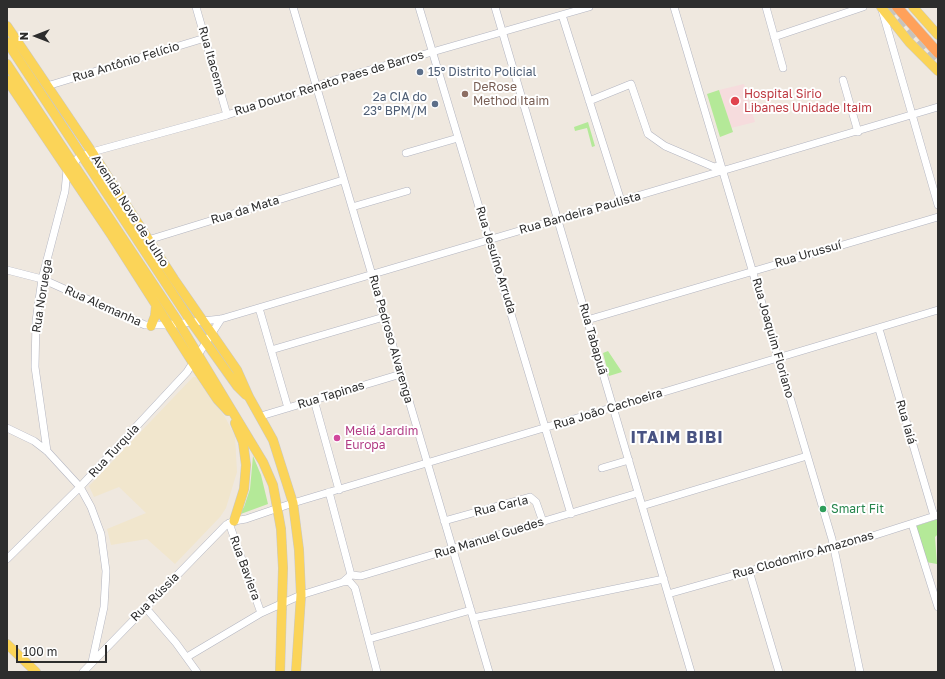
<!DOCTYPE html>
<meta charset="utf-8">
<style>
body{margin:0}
#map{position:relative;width:945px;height:679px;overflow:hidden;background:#efe8df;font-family:"Golos Text",sans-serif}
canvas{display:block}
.frame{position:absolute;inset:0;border:8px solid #2d2d2d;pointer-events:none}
.north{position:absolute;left:16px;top:16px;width:40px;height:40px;-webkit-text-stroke:3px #fff;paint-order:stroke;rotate:270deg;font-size:11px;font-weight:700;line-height:16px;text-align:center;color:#2d2d2d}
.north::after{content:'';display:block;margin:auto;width:14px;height:18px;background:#2d2d2d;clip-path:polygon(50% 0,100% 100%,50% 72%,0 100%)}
.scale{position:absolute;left:16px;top:645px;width:91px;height:18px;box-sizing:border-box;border:2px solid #2d2d2d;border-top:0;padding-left:5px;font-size:12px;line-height:14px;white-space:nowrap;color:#2d2d2d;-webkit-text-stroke:3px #fff;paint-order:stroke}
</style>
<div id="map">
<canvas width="945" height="679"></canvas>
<div class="frame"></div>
<div class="north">N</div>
<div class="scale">100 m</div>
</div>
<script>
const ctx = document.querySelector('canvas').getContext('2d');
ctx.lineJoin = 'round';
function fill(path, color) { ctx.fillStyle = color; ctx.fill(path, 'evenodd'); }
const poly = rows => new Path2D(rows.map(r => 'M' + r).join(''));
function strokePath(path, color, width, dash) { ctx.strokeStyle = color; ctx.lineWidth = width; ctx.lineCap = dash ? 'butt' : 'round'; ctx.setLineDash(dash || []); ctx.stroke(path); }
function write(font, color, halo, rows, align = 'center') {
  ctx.font = font + ' "Golos Text",sans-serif'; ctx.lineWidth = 4; ctx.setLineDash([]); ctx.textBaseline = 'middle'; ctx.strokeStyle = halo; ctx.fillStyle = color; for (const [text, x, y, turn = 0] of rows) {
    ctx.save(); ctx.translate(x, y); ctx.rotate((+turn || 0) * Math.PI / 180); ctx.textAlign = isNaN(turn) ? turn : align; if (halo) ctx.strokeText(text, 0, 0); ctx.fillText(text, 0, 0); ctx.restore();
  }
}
fill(poly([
 [193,377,196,377,225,417,235,436,237,472,226,508,220,517,175,564,147,539,111,545,107,529,146,513,119,487,94,497,89,486]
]), '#f1e6cd');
fill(poly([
 [744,84,755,122,731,128,719,90]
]), '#f6dcdd');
fill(poly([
 [719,90,733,132,720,137,707,94],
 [588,122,595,146,592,147,587,128,575,131,574,127],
 [608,351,622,372,609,376,603,353],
 [253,456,261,475,268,504,238,515,244,507,250,489],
 [938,519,938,534,935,537,937,564,926,562,916,526]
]), '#b4e998');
strokePath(poly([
 [889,7,938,61]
]), '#c8c3bb', 10, [10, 5]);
const minor = poly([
 [196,7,227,115],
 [293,7,489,672],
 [419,7,571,514],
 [495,7,691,672],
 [674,7,832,539,860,672],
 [766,7,783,68],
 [882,10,938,205],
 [562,15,621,201],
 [774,37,863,7],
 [843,80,858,132],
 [47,86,205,38],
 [589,101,631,84,648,134,665,146,714,167,721,165],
 [406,153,458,138],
 [73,165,78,158,92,152,227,115,338,79,589,7],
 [352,207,407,191],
 [148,240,343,180],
 [7,270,42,279,145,325,165,325,221,319,938,107],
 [259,308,288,408],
 [587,320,938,217],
 [879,329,934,516],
 [271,350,384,317],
 [314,400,339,490],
 [261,416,401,374],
 [7,428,34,441,47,451,80,487,91,507,101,534,106,571,104,607,92,662],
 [47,451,35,367,36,321,42,279,65,191,67,170],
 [602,468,629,460],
 [329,492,351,575],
 [642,506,807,456],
 [444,521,530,497,536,502,543,522],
 [229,523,261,613],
 [912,524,938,607],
 [7,559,80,487,187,372,221,319],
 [749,571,779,672],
 [343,582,349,581,355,588,377,672],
 [668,594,863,539,938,515],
 [145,607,176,643,197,672],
 [473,618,664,579],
 [369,639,471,610],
 [187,657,261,613,301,595,343,582,351,575,361,576,638,493],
 [83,672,226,525,234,521,246,519,293,503,938,310]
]);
const major = poly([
 [881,7,909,42,938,71],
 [913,7,938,35],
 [7,26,92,152,174,279,237,370,249,397,273,440,293,503,299,550,301,595,296,672],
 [7,42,192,323,237,386,246,395],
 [7,64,179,323,263,462,273,485,281,529,283,568,280,672],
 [7,80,112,236,193,363,217,399,228,411],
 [151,326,155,316,156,306],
 [234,521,244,489,246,465,243,442,235,423],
 [7,644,36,672]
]);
const highway = poly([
 [897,7,938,53]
]);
strokePath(minor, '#b3b5c1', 8);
strokePath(major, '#c8c8c8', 10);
strokePath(highway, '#c8c8c8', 11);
strokePath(minor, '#fff', 7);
strokePath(major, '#fbd458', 9);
strokePath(highway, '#ffa15a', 10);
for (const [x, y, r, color] of [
 [420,72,4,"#5c6f8a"],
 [465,94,4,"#8d6e63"],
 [735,101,5,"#e0444e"],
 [435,104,4,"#5c6f8a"],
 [337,438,4,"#d1479c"],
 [823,509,4,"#2e9e5b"]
]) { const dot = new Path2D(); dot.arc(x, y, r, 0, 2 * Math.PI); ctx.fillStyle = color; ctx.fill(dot); strokePath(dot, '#fff', 1.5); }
write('12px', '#2d2d2d', '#fff', [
 ["Rua Itacema",212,61,74],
 ["Rua Antônio Felício",126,62,-17],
 ["Rua Doutor Renato Paes de Barros",329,83,-17],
 ["Rua da Mata",245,210,-17],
 ["Avenida Nove de Julho",130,211,57],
 ["Rua Bandeira Paulista",580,213,-16],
 ["Rua Urussuí",808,254,-16],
 ["Rua Jesuíno Arruda",496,260,73],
 ["Rua Noruega",42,296,-81],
 ["Rua Alemanha",103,306,24],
 ["Rua Joaquim Floriano",773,338,74],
 ["Rua Pedroso Alvarenga",391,339,74],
 ["Rua Tabapuã",593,339,74],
 ["Rua Tapinas",331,395,-17],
 ["Rua João Cachoeira",608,409,-17],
 ["Rua Iaiá",906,422,74],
 ["Rua Turquia",114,451,-47],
 ["Rua Carla",501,506,-13],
 ["Rua Manuel Guedes",489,538,-17],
 ["Rua Clodomiro Amazonas",803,555,-16],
 ["Rua Baviera",245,568,70],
 ["Rua Rússia",155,597,-45]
]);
write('12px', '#4e5e75', '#fff', [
 ["15º Distrito Policial",428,72],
 ["2ª CIA do",427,97,"right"],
 ["23º BPM/M",427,111,"right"]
], 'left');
write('12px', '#785e54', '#fff', [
 ["DeRose",473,87],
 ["Method Itaim",473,101]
], 'left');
write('12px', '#be3a42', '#fff', [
 ["Hospital Sirio",744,94],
 ["Libanes Unidade Itaim",744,108]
], 'left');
write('12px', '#b23c85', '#fff', [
 ["Meliá Jardim",345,431],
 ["Europa",345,445]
], 'left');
write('12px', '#27864d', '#fff', [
 ["Smart Fit",831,509]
], 'left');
ctx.letterSpacing = '1px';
write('bold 16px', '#495382', '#fff', [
 ["ITAIM BIBI",677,438]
]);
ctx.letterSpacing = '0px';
</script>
